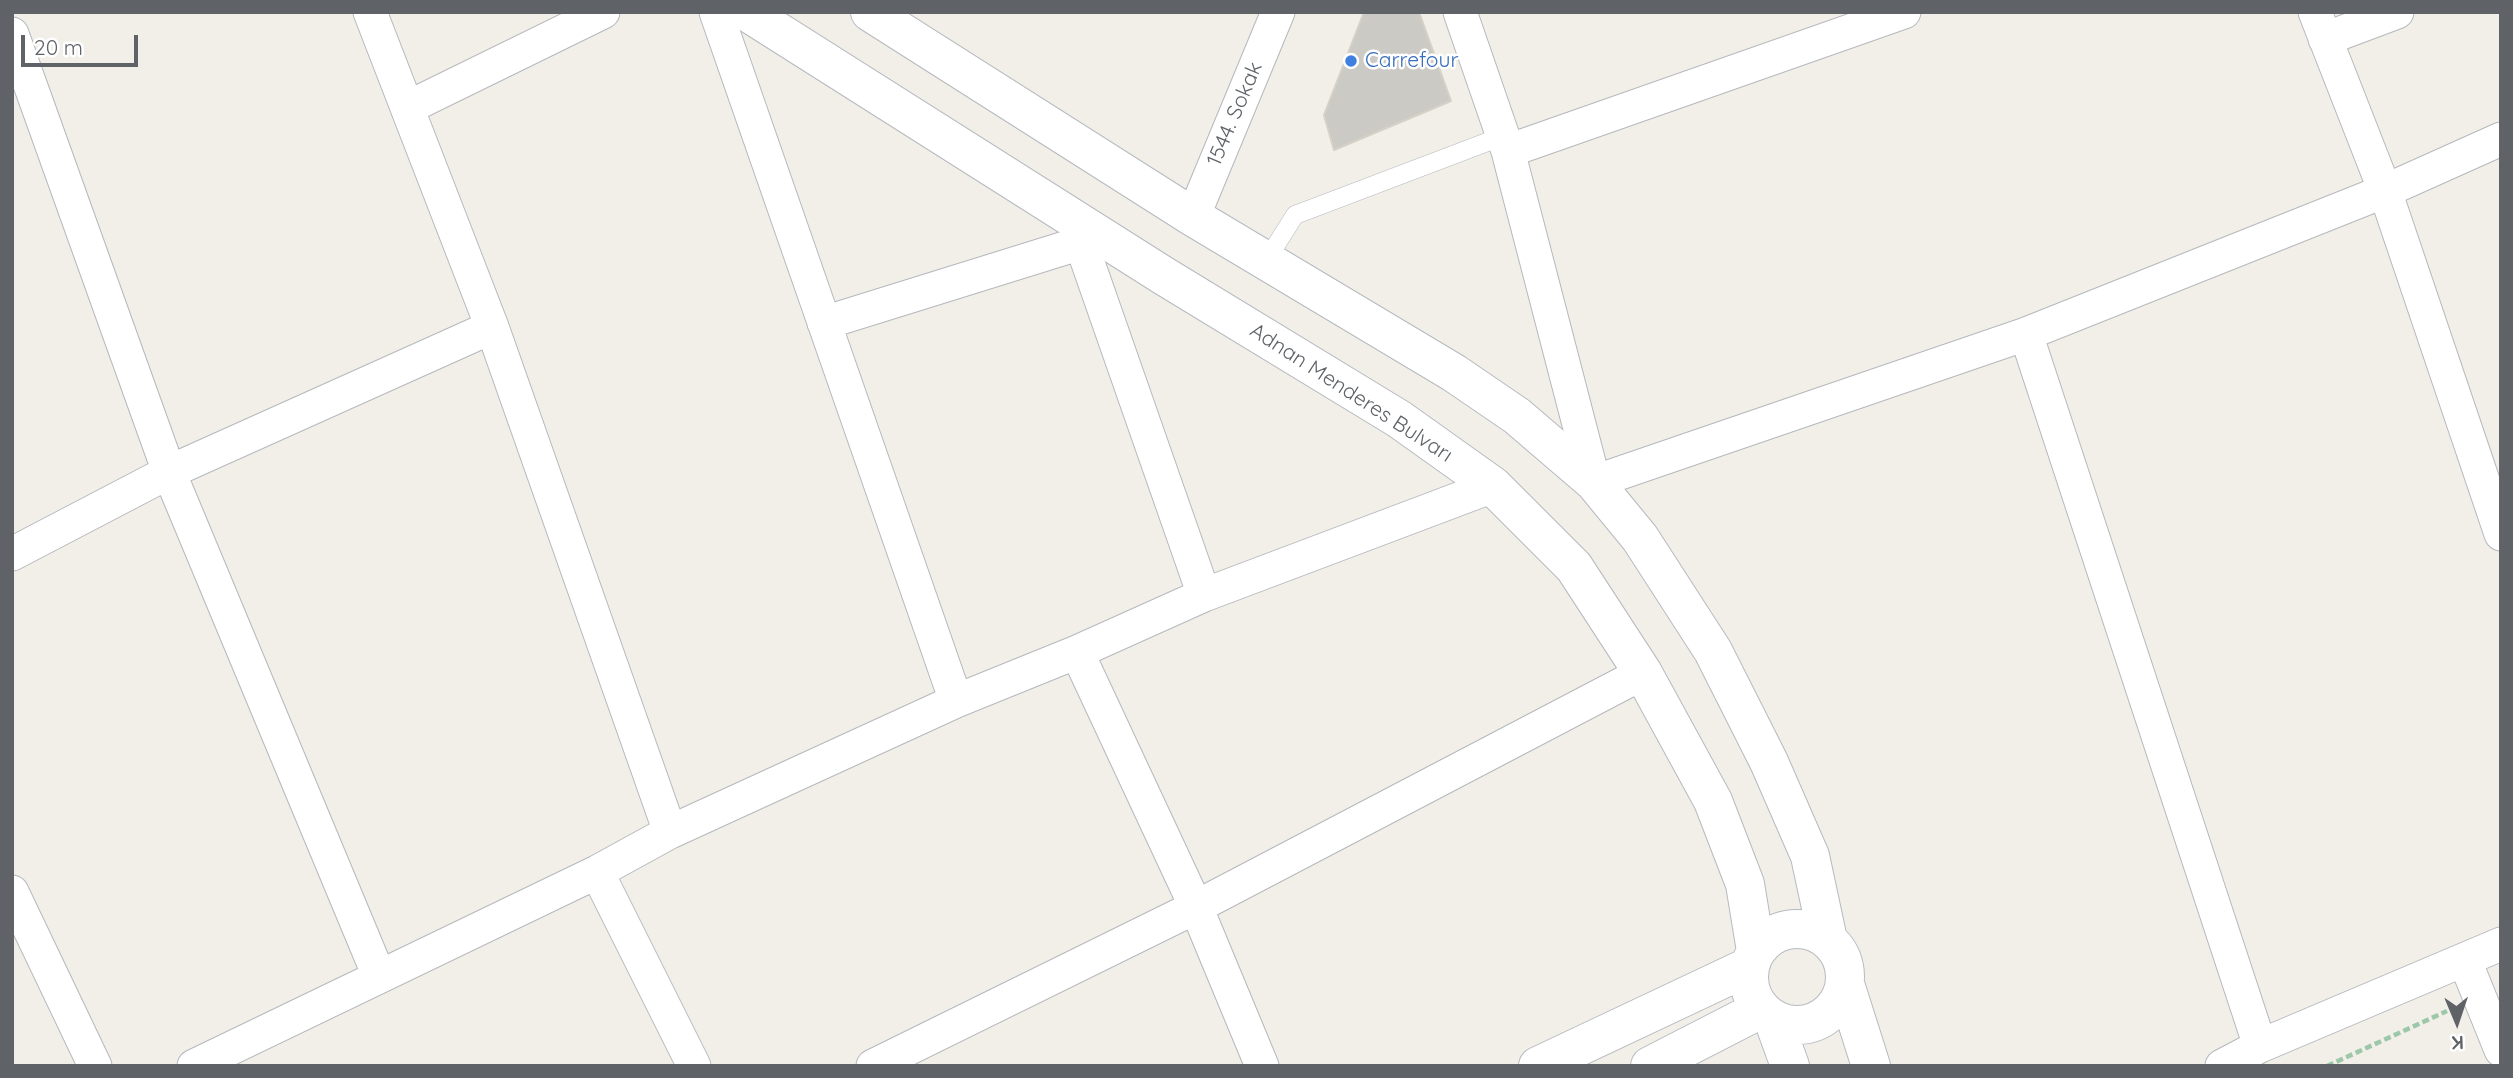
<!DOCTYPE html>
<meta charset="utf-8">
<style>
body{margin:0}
#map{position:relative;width:2513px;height:1078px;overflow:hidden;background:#f1efe8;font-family:Quicksand,sans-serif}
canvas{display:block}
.frame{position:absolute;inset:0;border:14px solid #5f6368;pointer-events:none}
.north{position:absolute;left:2422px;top:987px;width:70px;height:70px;-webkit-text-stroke:5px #fff;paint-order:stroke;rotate:178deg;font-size:19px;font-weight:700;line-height:28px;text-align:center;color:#5f6368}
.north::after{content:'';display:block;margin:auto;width:24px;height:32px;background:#5f6368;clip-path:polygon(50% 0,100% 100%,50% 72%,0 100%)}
.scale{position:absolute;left:21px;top:35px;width:117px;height:32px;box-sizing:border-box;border:4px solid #5f6368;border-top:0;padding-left:9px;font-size:21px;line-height:24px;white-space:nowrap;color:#5f6368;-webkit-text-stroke:5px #fff;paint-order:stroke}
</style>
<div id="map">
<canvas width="2513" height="1078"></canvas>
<div class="frame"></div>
<div class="north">K</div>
<div class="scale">20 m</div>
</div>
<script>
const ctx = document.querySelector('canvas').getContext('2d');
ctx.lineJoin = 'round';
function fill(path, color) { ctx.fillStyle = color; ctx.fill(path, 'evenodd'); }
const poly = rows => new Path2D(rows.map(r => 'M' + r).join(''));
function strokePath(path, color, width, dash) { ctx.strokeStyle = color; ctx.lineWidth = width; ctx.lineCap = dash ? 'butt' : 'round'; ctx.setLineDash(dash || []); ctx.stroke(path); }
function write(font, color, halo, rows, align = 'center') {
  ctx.font = font + ' Quicksand,sans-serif'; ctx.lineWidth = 5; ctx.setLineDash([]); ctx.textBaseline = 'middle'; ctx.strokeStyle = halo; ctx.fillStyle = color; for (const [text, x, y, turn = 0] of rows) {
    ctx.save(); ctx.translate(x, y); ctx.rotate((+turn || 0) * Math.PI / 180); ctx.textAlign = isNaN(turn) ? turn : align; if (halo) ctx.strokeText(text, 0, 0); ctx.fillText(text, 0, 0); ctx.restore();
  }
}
const building = poly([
 [1364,12,1419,12,1451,101,1334,150,1324,115,1364,12]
]);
fill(building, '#cccac5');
strokePath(building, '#d6d1c6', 2);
const lane = poly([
 [1266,261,1295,215,1503,136]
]);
const street = poly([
 [370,12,492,327,670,832],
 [716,12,956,701],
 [1460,12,1508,151,1594,482,2026,334,2385,191,2501,139],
 [2315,12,2385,191,2501,534],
 [12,34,169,472,379,976],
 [2325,39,2397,12],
 [407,108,603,12],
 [1508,151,1904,12],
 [1193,217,1278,12],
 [1076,219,1081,243,1204,595],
 [824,323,1081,243],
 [2026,334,2260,1046],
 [12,554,169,472,492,327],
 [1077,652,1196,907,1262,1066],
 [597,872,694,1066],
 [12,892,95,1066],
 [2465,961,2501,1050],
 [194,1066,597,872,670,832,956,701,1077,652,1204,595,1493,486],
 [873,1066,1196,907,1643,673],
 [2222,1066,2260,1046,2501,944]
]);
const secondary = poly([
 [747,12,1164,276,1399,419,1493,486,1574,567,1643,673,1713,801,1745,884,1756,951],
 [870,12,1193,217,1454,373,1517,416,1594,482,1640,538,1713,651,1769,762,1810,856,1828,940],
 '1749 977a48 48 0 1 1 96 0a48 48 0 1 1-96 0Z',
 [1845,984,1871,1066],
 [1773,1019,1790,1066],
 [1538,1066,1750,966],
 [1650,1066,1761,1009]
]);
strokePath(lane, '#b5b8bc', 19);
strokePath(street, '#b5b8bc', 35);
strokePath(secondary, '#b6babf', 40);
strokePath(poly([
 [2327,1066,2447,1011]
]), '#9cc7a9', 4.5, [7, 3.5]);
strokePath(lane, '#fff', 18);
strokePath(street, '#fff', 33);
strokePath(secondary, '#fff', 38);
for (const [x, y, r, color] of [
 [1351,61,7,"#3f7fe0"]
]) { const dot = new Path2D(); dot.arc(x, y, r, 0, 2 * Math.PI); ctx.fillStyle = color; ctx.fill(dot); strokePath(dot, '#fff', 2.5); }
write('21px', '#366cbe', '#fff', [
 ["Carrefour",1365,61]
], 'left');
write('21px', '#5f6368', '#fff', [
 ["1544. Sokak",1235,114,-67],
 ["Adnan Menderes Bulvarı",1351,393,33]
]);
</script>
